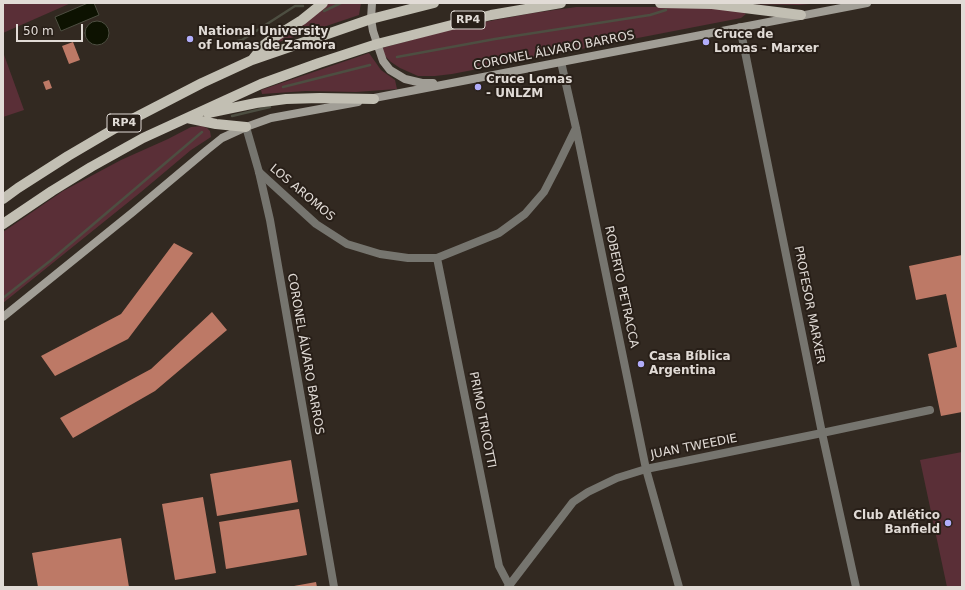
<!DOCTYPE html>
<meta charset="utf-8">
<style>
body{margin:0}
#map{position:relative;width:965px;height:590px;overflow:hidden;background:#322921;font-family:"DejaVu Sans",sans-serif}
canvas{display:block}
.frame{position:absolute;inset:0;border:4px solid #e1dbd6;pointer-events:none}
.scale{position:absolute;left:16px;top:24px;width:67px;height:18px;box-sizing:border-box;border:2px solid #e1dbd6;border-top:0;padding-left:5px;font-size:12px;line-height:14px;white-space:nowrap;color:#e1dbd6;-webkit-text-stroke:3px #281f18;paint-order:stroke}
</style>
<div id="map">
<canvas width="965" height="590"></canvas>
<div class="frame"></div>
<div class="scale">50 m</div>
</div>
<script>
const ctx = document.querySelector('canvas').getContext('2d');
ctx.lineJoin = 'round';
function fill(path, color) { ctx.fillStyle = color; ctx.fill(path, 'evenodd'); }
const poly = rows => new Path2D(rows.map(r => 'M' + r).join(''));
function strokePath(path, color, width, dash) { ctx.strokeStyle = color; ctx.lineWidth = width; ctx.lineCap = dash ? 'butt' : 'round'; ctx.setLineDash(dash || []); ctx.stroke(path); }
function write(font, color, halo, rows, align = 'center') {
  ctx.font = font + ' "DejaVu Sans",sans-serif'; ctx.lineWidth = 4; ctx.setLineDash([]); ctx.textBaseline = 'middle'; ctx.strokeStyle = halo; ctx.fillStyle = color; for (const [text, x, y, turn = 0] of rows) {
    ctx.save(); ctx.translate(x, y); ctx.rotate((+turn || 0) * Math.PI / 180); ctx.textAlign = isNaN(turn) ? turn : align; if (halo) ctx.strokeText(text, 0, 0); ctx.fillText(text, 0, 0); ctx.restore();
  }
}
fill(poly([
 [3,3,71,3,3,33],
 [329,3,361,3,359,15,276,43,275,41,317,14],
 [742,3,820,3,799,5,749,4],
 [576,7,695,7,741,11,746,14,741,18,452,74,435,76,418,76,400,68,391,62,385,56,382,48,463,26,533,13],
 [3,52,24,110,3,117],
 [369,53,381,70,395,80,397,89,356,92,306,91,262,94,261,90],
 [202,126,207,128,210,131,211,137,191,150,141,192,3,303,3,232,63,191,121,160,168,139,191,127],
 [962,452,962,587,947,587,920,460]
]), '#5a2f37');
const water = poly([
 [88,3,94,3,99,15,61,31,55,17,88,3],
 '85 33a12 12 0 1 1 24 0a12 12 0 1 1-24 0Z'
]);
fill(water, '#0d1201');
strokePath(water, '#4d4e41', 1);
strokePath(poly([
 [324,11,341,3],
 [233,42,242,40,295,6,303,6],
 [397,57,495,39,650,15,666,10],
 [283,87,370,65],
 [232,116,270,107],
 [3,298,50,261,202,132]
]), '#4d4e41', 2.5);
fill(poly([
 [73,42,80,60,69,64,62,46],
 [49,80,52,88,46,90,43,82],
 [174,243,193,253,128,339,55,376,41,356,121,314],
 [962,255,962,412,941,416,928,354,957,347,946,294,916,300,909,266],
 [212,312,227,330,155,391,73,438,60,418,151,369],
 [291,460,298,502,217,516,210,474],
 [203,497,216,573,175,580,162,504],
 [299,509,307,555,226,569,219,522],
 [121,538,129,587,38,587,32,553],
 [316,582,317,587,294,587,294,586]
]), '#bd7966');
strokePath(poly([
 [561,62,576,128,646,469,679,587],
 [259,172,316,224,347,244,380,254,408,258,437,258,499,233,525,214,544,192,558,165,576,128],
 [437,258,499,566,509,585],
 [508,587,573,502,588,492,617,478,646,469,822,433,930,410]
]), '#76756f', 8);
strokePath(poly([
 [740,27,822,433,856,587],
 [246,127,259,172,270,220,334,587]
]), '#76756f', 8);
strokePath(poly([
 [372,3,371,19,373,31,383,61,390,70,405,79,422,83,433,83],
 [369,99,867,3],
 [3,317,133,212,207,150,222,138,246,127,271,118,358,102]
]), '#a19e96', 8);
strokePath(poly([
 [660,3,712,4,801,15],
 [252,60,264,45,273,38,302,20,323,3],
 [208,113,256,103,286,99,320,98,374,99],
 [187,118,216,124,246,127],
 [3,199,18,188,68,156,119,126,202,83,252,60,371,19,434,3],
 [3,224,52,191,91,167,143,138,261,84,319,63,377,44,491,15,561,3]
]), '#c2bfb3', 10);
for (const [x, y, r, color] of [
 [190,39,4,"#b1adfa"],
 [706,42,4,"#b1adfa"],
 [478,87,4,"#b1adfa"],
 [641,364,4,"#b1adfa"],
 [948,523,4,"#b1adfa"]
]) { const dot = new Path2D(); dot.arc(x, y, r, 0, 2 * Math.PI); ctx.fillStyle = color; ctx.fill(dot); strokePath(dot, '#281f18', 1.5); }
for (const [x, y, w] of [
 [468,20,34],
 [124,123,34]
]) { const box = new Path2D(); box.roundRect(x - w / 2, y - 9, w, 18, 3); ctx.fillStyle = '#281f18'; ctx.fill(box); strokePath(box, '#e1dbd6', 1); }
write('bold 11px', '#e1dbd6', null, [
 ["RP4",468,20],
 ["RP4",124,123]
]);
write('bold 12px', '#e1dbd6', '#281f18', [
 ["National University",198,32],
 ["of Lomas de Zamora",198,46],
 ["Cruce de",714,35],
 ["Lomas - Marxer",714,49],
 ["Cruce Lomas",486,80],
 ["- UNLZM",486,94],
 ["Casa Bíblica",649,357],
 ["Argentina",649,371],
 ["Club Atlético",940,516,"right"],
 ["Banfield",940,530,"right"]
], 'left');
write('12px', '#e1dbd6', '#281f18', [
 ["CORONEL ÁLVARO BARROS",554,51,-11],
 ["LOS AROMOS",302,193,40],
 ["ROBERTO PETRACCA",621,287,78],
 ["PROFESOR MARXER",809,305,79],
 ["CORONEL ÁLVARO BARROS",305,354,80],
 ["PRIMO TRICOTTI",482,420,79],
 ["JUAN TWEEDIE",694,447,-11]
]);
</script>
